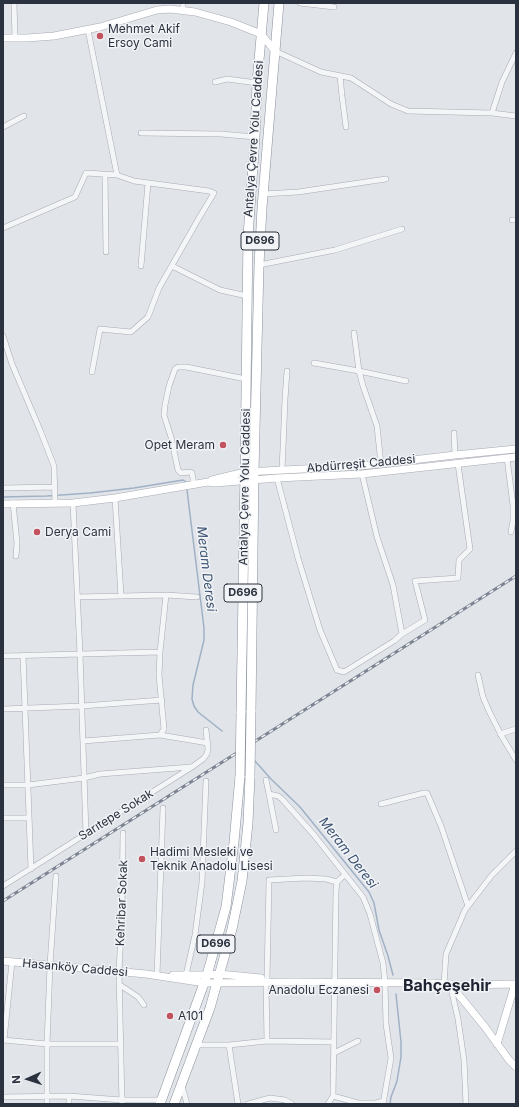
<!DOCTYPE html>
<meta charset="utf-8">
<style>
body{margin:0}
#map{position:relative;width:519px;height:1107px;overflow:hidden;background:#e1e4e9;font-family:Inter,sans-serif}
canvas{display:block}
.frame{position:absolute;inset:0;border:4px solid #2b323f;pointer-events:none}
.north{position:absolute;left:8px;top:1059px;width:40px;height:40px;-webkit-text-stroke:3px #f1f3f6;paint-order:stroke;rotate:267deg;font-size:11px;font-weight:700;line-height:16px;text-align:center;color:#2b323f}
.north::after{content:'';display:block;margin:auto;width:14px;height:18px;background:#2b323f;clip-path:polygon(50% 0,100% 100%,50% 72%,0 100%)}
</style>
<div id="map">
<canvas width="519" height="1107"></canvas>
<div class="frame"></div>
<div class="north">N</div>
</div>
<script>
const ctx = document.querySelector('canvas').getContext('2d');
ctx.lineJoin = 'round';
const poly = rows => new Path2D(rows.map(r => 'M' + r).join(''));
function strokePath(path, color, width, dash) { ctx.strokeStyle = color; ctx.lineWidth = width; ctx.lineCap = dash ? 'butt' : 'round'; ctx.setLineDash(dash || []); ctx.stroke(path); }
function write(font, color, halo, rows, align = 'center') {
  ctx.font = font + ' Inter,sans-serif'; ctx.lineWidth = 3; ctx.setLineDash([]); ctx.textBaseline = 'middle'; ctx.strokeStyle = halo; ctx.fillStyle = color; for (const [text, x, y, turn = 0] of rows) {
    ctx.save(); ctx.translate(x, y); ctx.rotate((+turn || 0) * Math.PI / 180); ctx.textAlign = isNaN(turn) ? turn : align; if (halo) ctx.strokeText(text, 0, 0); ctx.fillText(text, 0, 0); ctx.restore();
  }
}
strokePath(poly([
 [187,490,204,628,204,640,193,685,192,699,194,706,198,712,222,731],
 [3,497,47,496,90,493,134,488,183,480,186,482],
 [255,761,271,779,300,807,369,892,374,903,379,930,388,956,393,975],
 [390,1104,391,1097,397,1081,401,1057,401,1042,396,994]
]), '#a0b1c6', 1.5);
const street = poly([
 [14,3,15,38],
 [183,3,183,10],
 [300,3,334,7],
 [88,30,117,175,134,181,209,191,214,193,199,218,159,288,148,317,131,332,100,329,92,372],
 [275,51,321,72,351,78,391,104,408,111,492,113,516,116],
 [340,76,342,96,346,127],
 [215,82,227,79,257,83],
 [492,113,502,82,516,53],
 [3,127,24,116],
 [141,133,221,134,255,137],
 [105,174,106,252],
 [263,194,298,192,386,179],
 [512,220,516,220],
 [3,228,75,197,86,173,117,175],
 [259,265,335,250,402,229],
 [141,266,148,183],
 [172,266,220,290,247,296],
 [354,333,359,371,406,381],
 [3,336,12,364,40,430,54,466,55,503],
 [314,363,359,371,363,386,377,426,381,464],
 [454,433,455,455],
 [507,458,513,505,513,521,511,532],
 [282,470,283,448,285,399,287,371],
 [277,478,298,558,320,630,337,670,344,672,394,641,402,634,393,585,377,537,362,474],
 [194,485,192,473,190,472,181,473,178,470,171,437,164,415,165,405,169,386,175,369,178,367,186,367,246,379],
 [3,488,55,487],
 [115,498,121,596],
 [13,503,17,543,16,556],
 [73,503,80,654,86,834],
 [77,597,166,595,197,597],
 [402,634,425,620,415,581,458,578,459,560,470,549,458,464],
 [23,655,31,869],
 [3,656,160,652],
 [478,675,483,697,489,711,501,735,516,760],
 [3,709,82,706,162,700],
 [500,734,516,729],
 [160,735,208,743],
 [83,741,160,735,164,729,159,675,160,652,166,595],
 [266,780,269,794],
 [3,785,28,785,84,778,100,774,191,767],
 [381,804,424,793,427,793,441,826,468,906],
 [3,818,29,818],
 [276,830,269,794,278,796,282,799,314,835,363,897,370,914,383,963,385,983,386,1024,391,1058,383,1104],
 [3,886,192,767,203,759,207,754,208,749,206,730],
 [157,975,163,808],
 [186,975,195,935,202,882,206,781],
 [267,979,269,880,306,878,326,879,337,882],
 [266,982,267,1041],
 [444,984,446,954,465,910,492,875,516,851],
 [450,984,458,1019,464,1060,466,1104],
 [120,985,138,997,144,1005],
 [3,1040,47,1044,121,1044],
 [4,1040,12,962],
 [196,1045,229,1045,267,1041,334,1042],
 [229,1045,238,1104],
 [334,1053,358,1041],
 [182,1086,187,1104],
 [69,1096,69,1104],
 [333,1096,358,1103,376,1103,383,1101],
 [3,1097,69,1096,122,1100,161,1100],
 [47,1104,47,1044,50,965,56,876],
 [122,1104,119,972,122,911,123,833],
 [248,1104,270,1098,285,1100,292,1104],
 [328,1104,333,1096,336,891,337,882,341,878,345,875]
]);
const secondary = poly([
 [3,38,27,38,54,36,100,27,157,10,170,9,195,12,231,22,261,34,275,51],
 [212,480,245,472,361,466,455,455,516,449],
 [3,504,73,503,115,498,208,482,215,483,277,478,362,474,516,457],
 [3,961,146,974,205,983,293,982,433,983,457,985,516,984],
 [173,975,207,975,219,974,261,978],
 [450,984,485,1027,509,1060,516,1067],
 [497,1044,515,984]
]);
const highway = poly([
 [251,712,254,472,259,265,262,208,279,3],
 [241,713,245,472,248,236,255,137,257,83,264,3],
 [160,1104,207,975,226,907,234,842,240,776],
 [174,1104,210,1008,232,929,242,881,248,823,250,776]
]);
strokePath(street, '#a7abb3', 6);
strokePath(secondary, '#a7abb3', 8);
strokePath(highway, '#8a919e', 10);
strokePath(street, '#f4f5f7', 5);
strokePath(secondary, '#fff', 7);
strokePath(highway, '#fff', 9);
const rail = poly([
 [3,901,516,576]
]);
strokePath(rail, '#7c8391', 3);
strokePath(rail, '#f1f3f6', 1.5, [4.5]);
const highwayBridge = poly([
 [240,776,241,713],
 [250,776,251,712]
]);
strokePath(highwayBridge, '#8a919e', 10, []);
strokePath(highwayBridge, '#fff', 9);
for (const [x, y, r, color] of [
 [100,36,4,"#c3525f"],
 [223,445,4,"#c3525f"],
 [37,532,4,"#c3525f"],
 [142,859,4,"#c3525f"],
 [377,990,4,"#c3525f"],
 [170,1016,4,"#c3525f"]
]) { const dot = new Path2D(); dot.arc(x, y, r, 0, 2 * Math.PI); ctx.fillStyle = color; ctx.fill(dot); strokePath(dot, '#f1f3f6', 1.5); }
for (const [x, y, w] of [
 [260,241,38],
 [243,593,38],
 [216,944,38]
]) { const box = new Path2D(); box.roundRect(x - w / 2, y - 9, w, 18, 3); ctx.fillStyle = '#f1f3f6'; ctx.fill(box); strokePath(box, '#2b323f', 1); }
write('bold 11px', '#2b323f', null, [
 ["D696",260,241],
 ["D696",243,593],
 ["D696",216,944]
]);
write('12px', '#2b323f', '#f1f3f6', [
 ["Mehmet Akif",108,29],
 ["Ersoy Cami",108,43],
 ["Opet Meram",215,445,"right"],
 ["Derya Cami",45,532],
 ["Hadimi Mesleki ve",150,852],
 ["Teknik Anadolu Lisesi",150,866],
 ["Anadolu Eczanesi",369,990,"right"],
 ["A101",178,1016]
], 'left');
write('12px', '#2b323f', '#f1f3f6', [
 ["Antalya Çevre Yolu Caddesi",254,139,-86],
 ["Abdürreşit Caddesi",361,464,-5],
 ["Antalya Çevre Yolu Caddesi",245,487,-89],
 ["Sarıtepe Sokak",116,815,-32],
 ["Kehribar Sokak",122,903,-88],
 ["Hasanköy Caddesi",75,968,5]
]);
write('italic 13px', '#39506f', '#f1f3f6', [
 ["Meram Deresi",206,569,83],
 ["Meram Deresi",348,853,52]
]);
write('bold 16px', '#1d2330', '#f1f3f6', [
 ["Bahçeşehir",447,986]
]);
</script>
